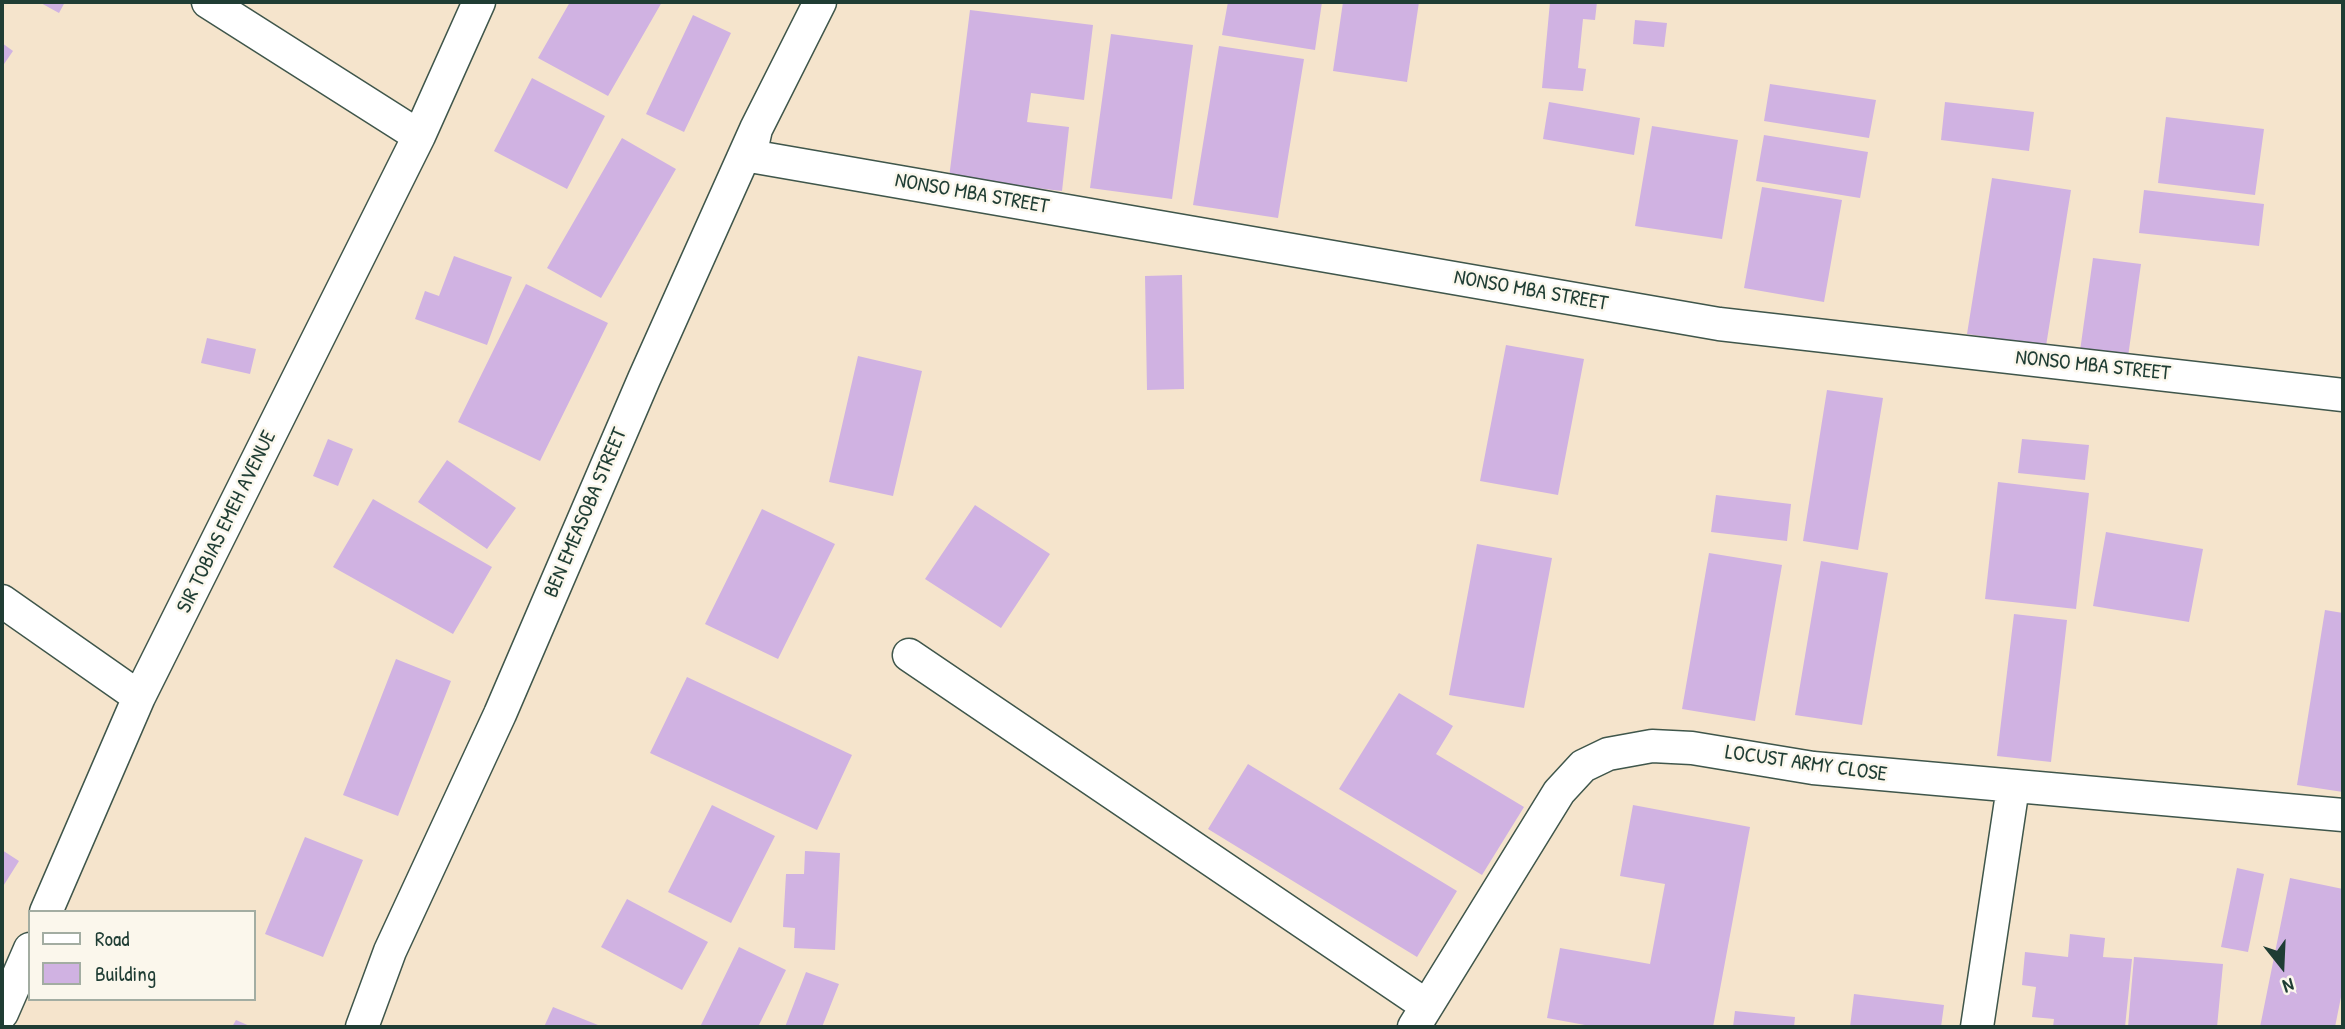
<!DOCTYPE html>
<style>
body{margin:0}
#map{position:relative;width:2345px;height:1029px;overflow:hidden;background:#f5e4cc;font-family:"Patrick Hand",sans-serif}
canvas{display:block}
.frame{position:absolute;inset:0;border:4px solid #1f3d34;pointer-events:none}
.legend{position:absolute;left:28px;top:910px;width:228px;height:91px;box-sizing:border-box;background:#fbf7ec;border:2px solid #a3ada2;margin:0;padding:9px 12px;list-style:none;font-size:21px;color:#1f3d34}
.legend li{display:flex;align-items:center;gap:14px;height:35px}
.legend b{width:35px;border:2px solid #a3ada2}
.north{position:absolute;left:2247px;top:931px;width:70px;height:70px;-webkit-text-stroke:5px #fbf7ec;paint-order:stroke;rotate:162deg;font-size:19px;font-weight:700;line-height:28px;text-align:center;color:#1f3d34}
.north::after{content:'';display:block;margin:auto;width:24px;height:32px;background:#1f3d34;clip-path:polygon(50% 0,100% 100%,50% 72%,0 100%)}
</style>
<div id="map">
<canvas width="2345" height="1029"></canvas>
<div class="frame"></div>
<ul class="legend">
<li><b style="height:9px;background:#fff"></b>Road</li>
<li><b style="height:19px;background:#d0b2e2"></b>Building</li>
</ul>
<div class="north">N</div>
</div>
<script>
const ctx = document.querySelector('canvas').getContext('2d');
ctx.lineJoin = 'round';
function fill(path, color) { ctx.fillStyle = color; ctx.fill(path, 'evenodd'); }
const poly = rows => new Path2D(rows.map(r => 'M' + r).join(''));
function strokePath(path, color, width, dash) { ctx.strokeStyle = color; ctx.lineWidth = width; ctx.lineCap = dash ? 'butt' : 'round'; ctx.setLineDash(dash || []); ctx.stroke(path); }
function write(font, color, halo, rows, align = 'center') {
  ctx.font = font + ' "Patrick Hand",sans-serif'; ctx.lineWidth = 5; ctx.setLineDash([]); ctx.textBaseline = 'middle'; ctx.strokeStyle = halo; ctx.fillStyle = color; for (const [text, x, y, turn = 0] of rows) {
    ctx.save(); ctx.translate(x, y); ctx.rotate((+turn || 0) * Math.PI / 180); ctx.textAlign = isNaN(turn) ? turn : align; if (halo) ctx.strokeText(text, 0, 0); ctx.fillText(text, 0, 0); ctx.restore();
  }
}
fill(poly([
 [39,2,65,2,59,13],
 [570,2,662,2,608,96,538,58],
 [1228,2,1322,2,1315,50,1222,35],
 [1343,2,1419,2,1407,82,1333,71],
 [1550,2,1597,2,1595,20,1583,19,1578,68,1586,69,1583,91,1542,88],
 [970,10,1093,25,1084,100,1031,93,1027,122,1069,127,1062,191,949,178],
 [693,15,731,33,684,132,646,114],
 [1635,20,1667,23,1664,47,1633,44],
 [1111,34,1193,45,1172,199,1090,188],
 [2,43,13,51,2,67],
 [1219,46,1304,59,1278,218,1193,205],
 [532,78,605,116,567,189,494,151],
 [1770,84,1876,100,1869,138,1764,121],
 [1549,102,1640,118,1634,155,1543,139],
 [1945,102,2034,112,2029,151,1941,140],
 [2166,117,2264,129,2255,195,2158,183],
 [1652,126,1738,140,1722,239,1635,226],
 [1764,135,1868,152,1860,198,1756,181],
 [622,138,676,169,601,298,547,268],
 [1992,178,2071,190,2046,346,1967,334],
 [1762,187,1842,200,1824,302,1744,288],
 [2144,190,2264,204,2259,246,2139,233],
 [454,256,512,277,487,345,415,319,425,291,439,296],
 [2093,258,2141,264,2127,364,2079,358],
 [1182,275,1184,389,1147,390,1145,276],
 [526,284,608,323,540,461,458,422],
 [207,338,256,349,250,374,201,363],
 [1506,345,1584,359,1558,495,1480,481],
 [858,356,922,371,893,496,829,482],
 [1827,390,1883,398,1858,550,1803,541],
 [328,439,353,449,338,486,313,476],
 [2022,439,2089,445,2085,480,2018,473],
 [447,460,516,508,487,549,418,502],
 [1998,482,2089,493,2076,609,1985,599],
 [1716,495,1791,504,1787,541,1711,532],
 [373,499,492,567,453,634,333,567],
 [975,505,1050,554,1001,628,925,579],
 [762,509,835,544,778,659,705,624],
 [2106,532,2203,549,2189,622,2093,606],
 [1477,544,1552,558,1524,708,1449,695],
 [1709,553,1782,565,1755,721,1682,709],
 [1821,561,1888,573,1862,725,1795,715],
 [2325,610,2343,613,2343,792,2297,785],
 [2014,614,2067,620,2051,762,1997,756],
 [396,659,451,681,398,816,343,795],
 [687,677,852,755,817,830,650,753],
 [1399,693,1453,726,1436,754,1524,807,1482,875,1339,789],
 [1248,764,1457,891,1417,957,1208,829],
 [712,805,775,836,731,923,668,892],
 [1633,805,1750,827,1713,1027,1596,1027,1547,1018,1560,948,1650,964,1665,884,1620,876],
 [305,837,363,860,323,957,265,934],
 [2,850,19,861,2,888],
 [805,851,840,853,835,950,794,948,795,928,783,927,786,874,804,874],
 [2237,868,2264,874,2248,952,2221,947],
 [2290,878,2343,889,2343,987,2335,1027,2260,1027],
 [627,899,708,942,682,990,601,947],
 [2070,934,2105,938,2103,957,2132,959,2125,1027,2053,1027,2054,1019,2032,1017,2036,987,2022,985,2025,952,2068,957],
 [739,947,786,970,758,1027,700,1027],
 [2134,957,2223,964,2217,1027,2128,1027],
 [806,972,839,984,822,1027,785,1027],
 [1854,994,1944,1005,1941,1027,1850,1027],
 [553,1007,603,1027,544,1027],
 [1735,1011,1795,1017,1794,1027,1733,1027],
 [236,1020,252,1027,232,1027]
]), '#d0b2e2');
const street = poly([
 [208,2,419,136],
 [756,129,750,156,1719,324,2343,395],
 [2,601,139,697],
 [909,655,1427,1006],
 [46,912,139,697,419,136,479,2],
 [2,1013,30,949],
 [362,1027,390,951,500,714,644,379,756,129,820,2],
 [1414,1027,1559,792,1583,766,1608,754,1652,746,1692,748,1813,768,2343,815],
 [1977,1027,2013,787]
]);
strokePath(street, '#3f564b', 35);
strokePath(street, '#fff', 32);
write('21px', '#1f3d34', '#fbf7ec', [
 ["NONSO MBA STREET",972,194,10],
 ["NONSO MBA STREET",1531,291,10],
 ["NONSO MBA STREET",2093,366,6],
 ["BEN EMEASOBA STREET",586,513,-67],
 ["SIR TOBIAS EMEH AVENUE",227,522,-64],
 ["LOCUST ARMY CLOSE",1806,764,8]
]);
</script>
